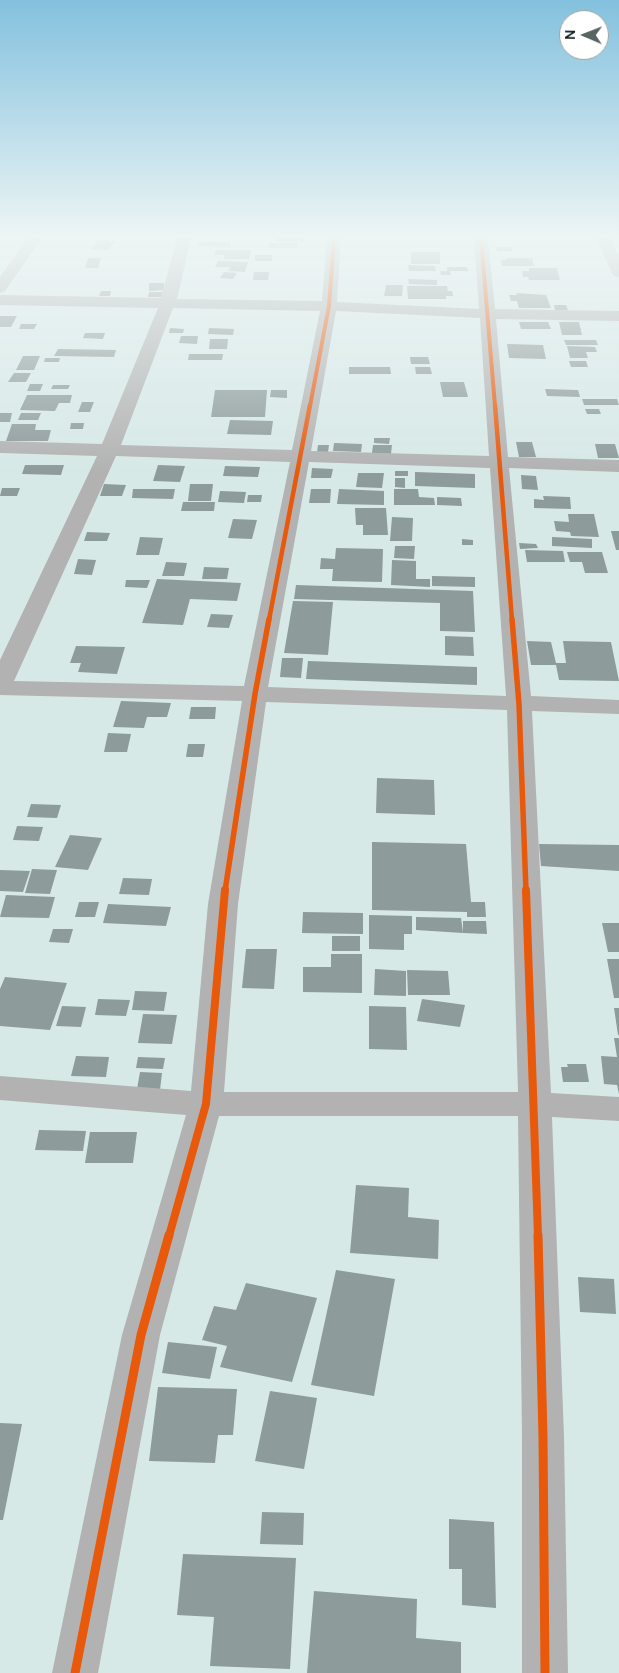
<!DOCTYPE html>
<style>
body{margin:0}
#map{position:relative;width:619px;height:1673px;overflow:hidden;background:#d7e9e7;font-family:Manrope,sans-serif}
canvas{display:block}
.north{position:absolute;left:559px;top:10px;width:50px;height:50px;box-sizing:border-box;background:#fff;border:1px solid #9fa4a4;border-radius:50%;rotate:271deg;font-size:14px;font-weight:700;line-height:20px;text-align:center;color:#101c1b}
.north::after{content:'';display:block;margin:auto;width:18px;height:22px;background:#566462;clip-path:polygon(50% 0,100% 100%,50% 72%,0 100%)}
</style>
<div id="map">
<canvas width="619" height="1673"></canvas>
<div class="north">N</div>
</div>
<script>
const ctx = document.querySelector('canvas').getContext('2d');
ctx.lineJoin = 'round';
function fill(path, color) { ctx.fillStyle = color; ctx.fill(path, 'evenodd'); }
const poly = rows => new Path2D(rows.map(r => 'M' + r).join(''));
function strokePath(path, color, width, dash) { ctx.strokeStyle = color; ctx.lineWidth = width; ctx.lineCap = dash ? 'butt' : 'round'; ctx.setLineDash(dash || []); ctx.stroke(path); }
fill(poly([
 [276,238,305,238,304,242,276,242],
 [99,240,116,241,108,250,91,249],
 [200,242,231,242,230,247,198,246],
 [269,243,298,243,297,248,268,248],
 [496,247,511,247,512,251,497,251],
 [216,250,251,250,249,259,224,259,225,255,214,255],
 [411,252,440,252,440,264,411,264],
 [255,255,272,255,272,261,255,261],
 [88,258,101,258,98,268,85,268],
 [506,258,532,258,534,266,502,266,501,260,507,260],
 [218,261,248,262,245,272,228,271,230,267,215,267],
 [408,265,435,266,436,271,409,271],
 [447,267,467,267,468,271,450,271,451,275,441,275,440,271,447,271],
 [529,268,557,268,560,280,529,280,528,277,523,277,522,271,529,271],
 [224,272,237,273,233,279,220,278],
 [254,272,269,272,268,280,253,280],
 [408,279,437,280,437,285,409,284],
 [149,283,164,283,164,290,149,291],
 [386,285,403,285,402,296,384,296],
 [407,286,447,286,448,291,452,291,453,296,446,296,446,299,408,299],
 [101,291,111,291,110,296,99,296],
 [149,292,164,292,163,297,148,297],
 [516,293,546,295,551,308,519,308,517,301,511,301,509,295,517,295],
 [554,305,566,305,568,310,555,310],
 [0,316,17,316,11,327,0,327],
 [519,322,548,322,551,329,521,329],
 [559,322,579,322,582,335,562,335],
 [21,324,37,324,34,329,19,329],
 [170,328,184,329,183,333,169,333],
 [209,328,234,329,233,335,208,334],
 [85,333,105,333,103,339,83,338],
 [181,336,198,336,197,344,179,343],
 [210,339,228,339,227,349,209,349],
 [564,340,596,340,598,345,566,345],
 [507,344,543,345,546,359,509,358],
 [567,346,595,347,597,352,586,352,588,358,570,358],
 [58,349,116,350,114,357,54,356],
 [189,354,223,354,222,360,188,360],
 [23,356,40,356,34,370,16,370],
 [410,357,428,357,430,364,411,364],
 [45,358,60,358,59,362,44,362],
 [569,361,586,361,588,367,571,367],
 [349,367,390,367,391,374,349,374],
 [415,367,430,367,432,374,416,374],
 [14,373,31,373,26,382,8,382],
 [440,382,464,382,468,397,443,397],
 [30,384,43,384,40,391,27,391],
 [53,385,70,385,68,389,51,389],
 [545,389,578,390,580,397,547,396],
 [215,390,267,390,265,417,211,417],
 [271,390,287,390,287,398,270,397],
 [27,395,72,395,70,403,59,403,55,411,20,410],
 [582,399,617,399,619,405,584,405],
 [82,402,94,402,90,412,78,412],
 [585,409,599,409,601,414,587,414],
 [0,413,12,413,10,422,0,422],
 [21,413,41,413,38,420,18,420],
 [230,420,273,421,271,435,227,434],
 [71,423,84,423,83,429,70,429],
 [12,424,36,424,35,430,51,430,48,441,6,441],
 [374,438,390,438,389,444,374,443],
 [516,442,532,442,536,457,519,457],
 [334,443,362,444,361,452,333,451],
 [595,444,615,444,619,458,598,458],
 [318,445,329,445,328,452,317,452],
 [373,445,392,445,391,454,372,453],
 [25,465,64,465,61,475,22,474],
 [158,465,185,466,180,482,153,481],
 [225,466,260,467,258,477,223,476],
 [312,468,333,469,331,478,311,478],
 [395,471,408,471,408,476,395,476],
 [415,472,475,474,475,488,415,486],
 [358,473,384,473,382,488,356,487],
 [521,475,536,476,538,490,522,489],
 [395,478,405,478,405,488,395,487],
 [104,484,126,485,122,496,100,496],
 [190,484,213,484,211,501,188,501],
 [2,488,20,488,17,496,0,496],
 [133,489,175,489,173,499,132,498],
 [311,489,331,489,330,503,309,503],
 [339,489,384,491,384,505,337,504],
 [394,489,418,489,419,497,434,498,435,505,394,505],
 [220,491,246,492,244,503,218,502],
 [248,495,262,495,261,502,247,502],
 [543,496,570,497,571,509,534,508,534,499,544,500],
 [437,497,461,498,462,506,437,505],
 [183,502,215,502,214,511,181,511],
 [355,508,386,508,388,535,363,535,363,525,356,525],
 [568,514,594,514,599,537,571,536,570,532,556,531,554,521,569,522],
 [392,517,413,518,412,541,390,541],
 [233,519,257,520,252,539,228,538],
 [611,531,619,531,619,550,616,550],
 [87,532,110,533,107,541,84,541],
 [140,537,163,538,159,555,136,555],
 [552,537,592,539,592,548,552,546],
 [462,539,473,540,473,545,462,545],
 [519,543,536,544,538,548,520,549],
 [395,546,415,546,414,559,394,558],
 [336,548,383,549,382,582,332,581,333,569,320,569,321,558,335,559],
 [525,550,563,551,565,562,527,562],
 [567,552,602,552,608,573,585,573,582,562,570,562],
 [78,559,96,560,92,575,74,574],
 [392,560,416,561,416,579,430,579,430,587,391,585],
 [166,562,187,563,184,576,162,576],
 [204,567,229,568,227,579,202,579],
 [432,576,475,577,475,587,432,586],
 [157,579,241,583,237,601,190,599,183,625,142,623],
 [126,580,150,580,147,588,125,587],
 [296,585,473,591,475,632,440,631,440,603,294,599],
 [293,601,333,602,328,655,284,653],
 [211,614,233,615,229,628,207,627],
 [445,636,473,637,474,656,445,655],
 [527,641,551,642,556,663,566,663,563,641,611,642,619,681,559,680,556,665,531,665],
 [76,646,125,647,117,674,78,672,81,663,70,663],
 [282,658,303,658,301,678,280,677],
 [308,661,477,667,477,685,306,679],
 [121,701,171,703,167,717,147,717,144,728,113,727],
 [191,707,216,707,215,719,189,719],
 [108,733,131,734,127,752,104,752],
 [188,744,205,744,203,757,186,757],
 [377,778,434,780,435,815,376,813],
 [31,804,61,805,57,818,27,817],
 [17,826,43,827,39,841,13,840],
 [70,835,102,838,88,870,55,867],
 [372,842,466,844,471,902,485,902,486,917,467,917,467,912,372,910],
 [539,844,619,845,619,871,541,866],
 [32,869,57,870,50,894,25,893],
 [0,870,30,871,23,892,0,891],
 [123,878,152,879,149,895,119,894],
 [6,895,55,897,49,918,0,917],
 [79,902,99,902,95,917,75,917],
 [108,904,171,907,166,926,103,923],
 [303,912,363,913,363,934,302,933],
 [369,915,412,916,412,934,404,934,404,950,369,949],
 [416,917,461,918,463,933,416,930],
 [463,921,486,921,487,934,463,933],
 [602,923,619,923,619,952,608,952],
 [53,929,73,929,69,943,49,942],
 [332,936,360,936,360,951,332,951],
 [246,949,277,949,274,989,242,988],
 [331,954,362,954,362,993,303,992,303,967,331,967],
 [607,959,619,959,619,998,614,998],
 [375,969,406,971,406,996,374,995],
 [407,970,448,971,450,995,408,995],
 [5,977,67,983,50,1030,0,1026,0,989],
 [135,991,167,992,164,1011,132,1010],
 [98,999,130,1000,126,1016,95,1015],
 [422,999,465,1005,460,1027,417,1021],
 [62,1006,86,1007,81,1027,56,1026],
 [369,1006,406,1007,407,1050,369,1049],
 [614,1008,619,1008,619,1035,618,1035],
 [143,1014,177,1015,172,1044,138,1043],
 [614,1038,619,1038,619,1094,617,1085,604,1084,601,1056,617,1057],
 [76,1056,109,1057,106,1077,71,1076],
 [138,1057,165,1058,163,1069,136,1068],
 [567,1064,586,1064,589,1082,563,1082,561,1067,568,1067],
 [140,1072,162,1073,160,1090,137,1089],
 [39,1130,86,1131,83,1151,35,1150],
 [90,1132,137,1132,133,1163,85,1163],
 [356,1185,409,1188,408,1217,439,1220,438,1259,350,1253],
 [336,1270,395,1279,374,1396,311,1385],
 [578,1277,614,1279,616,1314,580,1312],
 [246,1283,317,1298,292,1382,220,1367,227,1346,202,1340,214,1306,236,1310],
 [168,1342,217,1347,210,1379,162,1373],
 [158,1387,237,1389,233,1435,218,1435,215,1463,149,1461],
 [270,1391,317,1398,304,1469,255,1461],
 [0,1423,22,1424,3,1520,0,1520],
 [262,1512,304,1513,303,1545,260,1544],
 [449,1519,494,1522,496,1608,462,1605,462,1569,449,1569],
 [183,1554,296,1558,290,1669,210,1666,214,1617,177,1615],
 [314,1591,417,1599,416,1638,461,1642,461,1673,307,1673]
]), '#8d9b9a');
fill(poly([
 [28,238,42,238,5,291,0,293,0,277,28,238],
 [177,238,191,238,177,299,322,301,327,238,341,238,337,302,479,309,474,238,488,238,495,309,619,311,619,321,496,319,508,457,619,460,619,472,509,468,531,696,619,700,619,714,532,711,551,1093,619,1097,619,1121,552,1117,564,1437,568,1673,522,1673,522,1437,518,1116,219,1116,160,1335,98,1673,52,1673,122,1335,186,1115,0,1100,0,1076,191,1091,208,904,242,701,0,695,0,660,97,456,0,453,0,441,102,444,158,308,0,305,0,295,161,298,177,238],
 [173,308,320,311,292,450,121,445,173,308],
 [336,311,480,318,489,456,311,451,336,311],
 [116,456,290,462,244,686,14,681,116,456],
 [309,462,490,468,506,696,268,687,309,462],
 [266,702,507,710,518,1092,224,1092,238,904,266,702],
 [596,238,610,238,619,257,619,277,614,276,612,273,596,238]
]), '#b2b2b2');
strokePath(poly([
 [481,238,495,406],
 [310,406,329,306,334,238]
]), '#e8590c', 4);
strokePath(poly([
 [495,405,512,620],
 [269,620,310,405]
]), '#e8590c', 4.5);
strokePath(poly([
 [512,619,519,704,526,891],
 [225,891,255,694,269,619]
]), '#e8590c', 5.5);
strokePath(poly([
 [526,890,538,1236],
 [169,1236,206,1104,225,890]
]), '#e8590c', 8);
strokePath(poly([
 [538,1235,543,1437,545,1673],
 [75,1673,141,1335,169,1235]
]), '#e8590c', 9);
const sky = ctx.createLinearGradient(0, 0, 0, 472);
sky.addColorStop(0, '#83c1de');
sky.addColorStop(0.5, '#edf5f4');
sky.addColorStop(1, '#edf5f400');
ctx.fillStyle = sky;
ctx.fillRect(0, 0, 619, 472);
</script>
